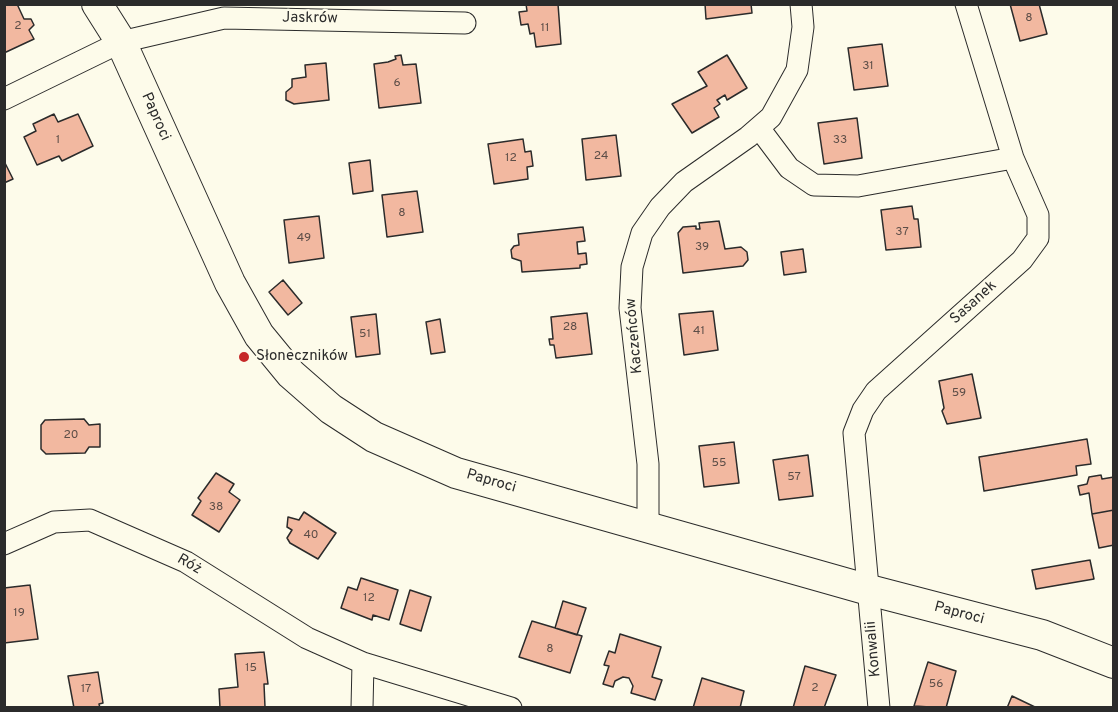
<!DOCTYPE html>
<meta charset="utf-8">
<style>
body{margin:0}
#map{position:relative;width:1118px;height:712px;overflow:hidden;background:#fdfbea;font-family:Overpass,sans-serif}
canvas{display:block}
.frame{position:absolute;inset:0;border:6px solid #2b2b2b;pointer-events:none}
</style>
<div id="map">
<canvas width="1118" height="712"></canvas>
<div class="frame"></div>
</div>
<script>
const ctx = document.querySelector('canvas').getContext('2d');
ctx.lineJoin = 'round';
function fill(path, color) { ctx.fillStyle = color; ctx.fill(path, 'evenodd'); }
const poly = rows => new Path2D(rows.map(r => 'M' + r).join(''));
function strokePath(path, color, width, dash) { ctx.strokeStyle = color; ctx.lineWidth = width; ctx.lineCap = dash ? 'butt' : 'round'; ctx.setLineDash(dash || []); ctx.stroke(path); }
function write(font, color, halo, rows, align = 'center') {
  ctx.font = font + ' Overpass,sans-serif'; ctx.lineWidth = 4.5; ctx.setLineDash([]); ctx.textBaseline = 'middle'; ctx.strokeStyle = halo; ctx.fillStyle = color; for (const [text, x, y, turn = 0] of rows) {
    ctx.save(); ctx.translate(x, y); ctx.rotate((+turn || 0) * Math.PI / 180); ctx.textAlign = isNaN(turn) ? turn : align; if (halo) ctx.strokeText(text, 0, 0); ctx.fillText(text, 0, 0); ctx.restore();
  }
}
const building = poly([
 [4,4,17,4,24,19,31,19,34,25,29,30,34,39,4,53,4,4],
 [526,4,558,4,561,44,536,47,534,33,530,34,528,24,521,25,519,12,527,11,526,4],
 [705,4,751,4,752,13,706,19,705,4],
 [1010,4,1039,4,1047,34,1020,41,1010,4],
 [882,44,888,86,854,90,848,48,882,44],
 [401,55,403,65,416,64,421,103,379,108,374,64,388,62,396,59,395,56,401,55],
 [727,55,747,88,727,100,725,95,717,100,720,104,714,108,719,117,692,133,672,104,707,86,698,72,727,55],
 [326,63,329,100,294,104,286,100,286,92,292,87,292,79,306,77,305,65,326,63],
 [54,114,58,122,78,114,93,146,62,161,59,156,37,165,24,137,36,131,33,124,54,114],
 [857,118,862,158,824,164,818,123,857,118],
 [616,135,621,176,586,180,582,139,616,135],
 [523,139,525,152,531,151,533,166,527,167,528,179,494,184,488,144,523,139],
 [370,160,373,191,353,194,349,163,370,160],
 [4,161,13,179,4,183,4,161],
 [417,191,423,232,387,237,382,195,417,191],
 [912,206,914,219,918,219,921,247,886,250,881,210,912,206],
 [319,216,324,258,289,263,284,220,319,216],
 [719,221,725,249,741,247,747,252,748,260,743,266,683,273,678,233,683,227,696,226,696,229,700,229,699,223,719,221],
 [583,227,585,241,577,242,578,254,586,253,587,264,580,265,580,268,522,272,521,261,512,258,511,250,514,246,519,245,518,234,583,227],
 [803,249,806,272,784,275,781,252,803,249],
 [283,280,302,303,288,315,269,292,283,280],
 [713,311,718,350,684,355,679,314,713,311],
 [587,313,592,354,556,358,554,345,550,345,549,339,553,339,551,317,587,313],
 [376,314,380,354,356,357,351,317,376,314],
 [440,319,445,352,431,354,426,322,440,319],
 [972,374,981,418,947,424,942,411,944,408,939,381,972,374],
 [84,419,89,425,100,424,100,447,89,447,85,453,46,454,41,449,41,425,45,420,84,419],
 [1087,439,1091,464,1076,466,1077,475,984,491,979,457,1087,439],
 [734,442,739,483,704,487,699,446,734,442],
 [808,455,813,496,779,500,773,460,808,455],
 [216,473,234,484,229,492,240,500,219,532,192,515,201,501,198,498,216,473],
 [1101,475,1102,479,1114,477,1114,510,1092,514,1089,493,1080,495,1078,486,1087,484,1089,477,1101,475],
 [1114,510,1114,545,1099,548,1092,514,1114,510],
 [304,512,336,533,318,559,290,543,287,538,292,530,287,527,288,517,299,520,304,512],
 [1090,560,1094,579,1036,589,1032,570,1090,560],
 [361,578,398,590,389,620,373,615,372,620,341,608,348,587,357,590,361,578],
 [30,585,38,639,4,643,4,588,30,585],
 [410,590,431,597,421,631,400,624,410,590],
 [563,601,586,608,577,635,555,628,563,601],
 [532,621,582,636,570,673,519,657,532,621],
 [620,634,661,647,652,677,662,680,655,700,631,693,633,686,629,678,623,677,615,681,613,687,603,684,609,666,604,665,609,651,615,653,620,634],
 [264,652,268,684,264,684,265,707,220,708,219,689,238,687,235,654,264,652],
 [928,662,956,671,946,708,914,706,928,662],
 [805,666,836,675,824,708,793,708,805,666],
 [98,672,103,703,99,704,100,708,74,708,68,676,98,672],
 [702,678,744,691,740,708,693,708,702,678],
 [1012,696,1037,708,1007,708,1012,696]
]);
fill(building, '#f2b8a0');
strokePath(building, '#2b2b2b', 1.5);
const street = poly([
 [4,99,121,42,224,18,465,23],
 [759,128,789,168,814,185,858,186,1013,158],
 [648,527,648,464,630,308,632,267,642,233,660,207,684,182,748,137,771,117,797,70,803,27,801,4],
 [4,544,54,522,90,520,186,562,307,638,363,663,511,708],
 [362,708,363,663],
 [879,708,854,433,863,410,876,391,1022,260,1038,238,1038,215,1013,158,966,4]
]);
const secondary = poly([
 [97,4,121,42,230,283,259,335,291,374,331,409,374,437,456,473,869,590,1042,635,1114,663]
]);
strokePath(street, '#2b2b2b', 23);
strokePath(secondary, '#2b2b2b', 32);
strokePath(street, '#fdfbea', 21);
strokePath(secondary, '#fdfbea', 30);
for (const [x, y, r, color] of [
 [244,357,6,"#c62828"]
]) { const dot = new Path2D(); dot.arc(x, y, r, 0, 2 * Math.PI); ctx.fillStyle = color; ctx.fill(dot); strokePath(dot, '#fdfbea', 2); }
write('12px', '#5d4e48', null, [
 ["8",1029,19],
 ["2",18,27],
 ["11",545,29],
 ["31",868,67],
 ["6",397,84],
 ["1",58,141],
 ["33",840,141],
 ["24",601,157],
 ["12",511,159],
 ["8",402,214],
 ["37",902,233],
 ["49",304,239],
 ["39",702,248],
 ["28",570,328],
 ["41",699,332],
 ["51",365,335],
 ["59",959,394],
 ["20",71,436],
 ["55",719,464],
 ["57",794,478],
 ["38",216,508],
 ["40",311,536],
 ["12",369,599],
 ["19",19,614],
 ["8",550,650],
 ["15",251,669],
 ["56",936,685],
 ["2",815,689],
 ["17",86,690]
]);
write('15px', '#2b2b2b', '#fdfbea', [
 ["Jaskrów",310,19,1],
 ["Paproci",155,117,66],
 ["Sasanek",974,303,-42],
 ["Kaczeńców",635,336,-95],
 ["Paproci",491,482,16],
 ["Róż",189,565,30],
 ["Paproci",959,614,15],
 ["Konwalii",874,649,-95]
]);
write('15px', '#2b2b2b', '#fdfbea', [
 ["Słoneczników",256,357]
], 'left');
</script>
